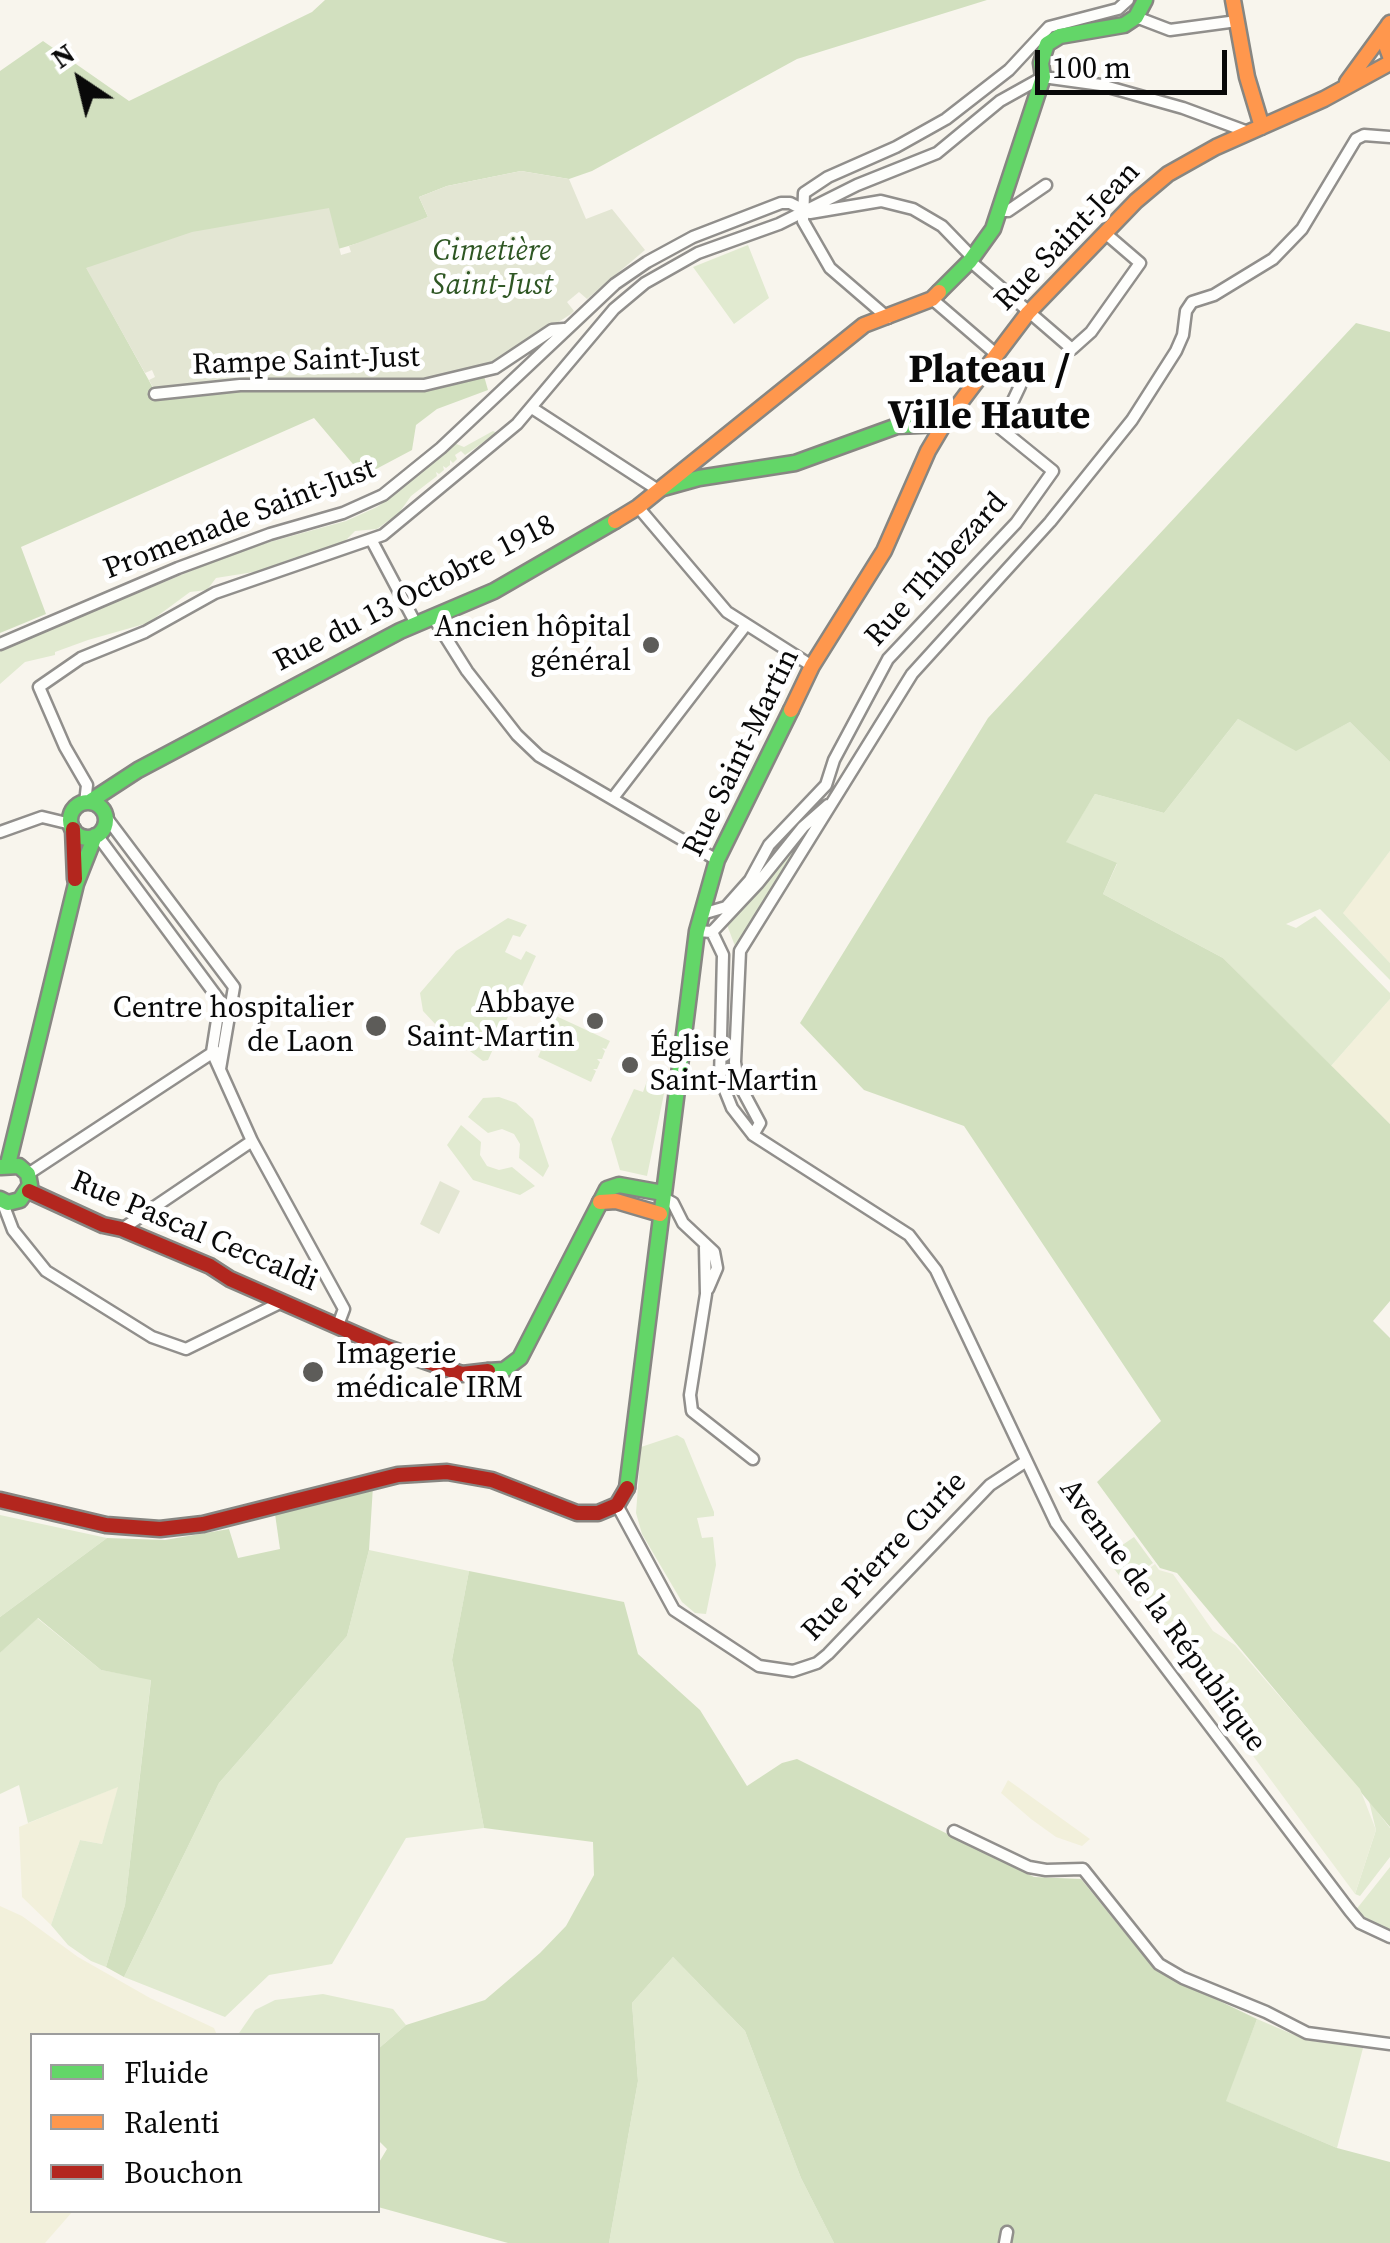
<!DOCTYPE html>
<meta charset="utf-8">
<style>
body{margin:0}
#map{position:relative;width:1390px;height:2243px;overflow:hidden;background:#f8f5ed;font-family:"Source Serif 4",serif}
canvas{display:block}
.legend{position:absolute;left:30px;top:2033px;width:350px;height:180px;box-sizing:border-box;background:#fff;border:2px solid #9d9d9d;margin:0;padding:12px 18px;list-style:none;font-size:30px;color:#090909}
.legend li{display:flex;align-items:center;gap:20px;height:50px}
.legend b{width:50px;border:2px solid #9d9d9d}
.north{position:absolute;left:30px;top:30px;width:100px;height:100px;-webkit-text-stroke:8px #fff;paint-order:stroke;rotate:325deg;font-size:28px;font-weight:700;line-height:40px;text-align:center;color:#090909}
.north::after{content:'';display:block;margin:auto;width:35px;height:45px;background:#090909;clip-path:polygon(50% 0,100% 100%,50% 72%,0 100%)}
.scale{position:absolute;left:1035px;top:50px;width:192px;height:45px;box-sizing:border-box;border:5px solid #090909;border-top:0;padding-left:12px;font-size:30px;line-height:35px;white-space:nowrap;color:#090909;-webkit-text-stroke:8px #fff;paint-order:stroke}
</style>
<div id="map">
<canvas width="1390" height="2243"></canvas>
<ul class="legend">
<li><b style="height:12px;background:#63d668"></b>Fluide</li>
<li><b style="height:12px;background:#ff974d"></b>Ralenti</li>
<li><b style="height:12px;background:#b3261e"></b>Bouchon</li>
</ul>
<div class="north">N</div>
<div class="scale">100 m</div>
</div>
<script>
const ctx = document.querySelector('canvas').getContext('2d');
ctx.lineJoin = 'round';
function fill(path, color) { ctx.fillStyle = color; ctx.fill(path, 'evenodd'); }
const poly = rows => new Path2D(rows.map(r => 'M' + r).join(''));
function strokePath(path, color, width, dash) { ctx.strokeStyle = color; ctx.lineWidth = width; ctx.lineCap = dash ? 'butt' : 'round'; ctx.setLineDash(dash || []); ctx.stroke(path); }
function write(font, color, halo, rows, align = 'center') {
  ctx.font = font + ' "Source Serif 4",serif'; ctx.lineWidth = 10; ctx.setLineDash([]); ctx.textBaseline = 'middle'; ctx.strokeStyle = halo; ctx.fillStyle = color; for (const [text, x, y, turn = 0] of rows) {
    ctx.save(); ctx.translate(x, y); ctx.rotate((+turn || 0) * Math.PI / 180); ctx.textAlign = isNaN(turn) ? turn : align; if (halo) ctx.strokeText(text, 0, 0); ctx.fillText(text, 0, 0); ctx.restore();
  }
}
fill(poly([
 [1390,851,1390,963,1342,912],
 [1390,999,1390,1124,1331,1066],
 [1008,1780,1090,1839,1082,1846,1056,1837,1031,1819,1001,1793],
 [119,1786,102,1844,80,1840,51,1925,22,1897,19,1827],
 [0,1906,22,1916,78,1957,150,1998,214,2028,217,2035,32,2036,32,2210,73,2211,45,2243,0,2243]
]), '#f2f0db');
fill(poly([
 [748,245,769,298,734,324,693,267],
 [493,431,497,433,465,455,461,451,455,455,457,459,453,463,450,460,450,465,446,468,443,466,444,470,439,474,436,472,437,476,411,496,399,513,377,529,355,531,345,541,307,558,296,557,260,571,216,578,207,590,190,592,148,623,88,640,55,652,55,655,25,662,0,684,0,650,244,549,346,521,377,507,402,489,454,443,464,447],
 [1238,719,1296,750,1350,722,1390,762,1390,851,1343,913,1390,963,1390,980,1320,909,1286,924,1296,928,1315,916,1390,993,1390,999,1331,1066,1223,958,1103,894,1117,864,1065,842,1095,794,1164,813],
 [809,825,812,828,748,925,739,946,735,946,727,925],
 [508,918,527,925,520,937,513,935,505,952,521,960,526,951,536,956,488,1060,483,1061,437,1026,423,1011,420,993,456,951],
 [556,1016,610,1041,606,1049,602,1048,605,1051,602,1059,597,1059,600,1062,597,1069,593,1069,596,1071,591,1082,538,1057],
 [647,1081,665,1089,647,1176,620,1170,611,1139,634,1089,643,1092],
 [499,1097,516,1103,533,1119,549,1166,543,1177,519,1158,520,1144,514,1134,502,1129,488,1133,468,1117,483,1098],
 [461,1125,481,1142,480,1155,487,1166,499,1170,512,1167,535,1186,520,1195,473,1180,447,1145],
 [677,1435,684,1439,714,1512,714,1516,697,1518,702,1538,713,1537,716,1565,706,1614,695,1613,682,1602,642,1534,636,1513,641,1447],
 [0,1515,107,1538,0,1617],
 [1134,1537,1153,1563,1125,1583,1105,1557],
 [369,1550,469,1571,452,1660,484,1828,406,1838,332,1964,269,1975,225,2017,124,1977,219,1783,347,1636],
 [37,1618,101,1670,151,1679,125,1905,106,1967,91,1961,68,1945,51,1925,80,1840,102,1844,118,1787,28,1823,19,1785,0,1794,0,1653],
 [1369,1801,1390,1828,1390,1857,1360,1896,1355,1894,1376,1830],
 [1390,1867,1390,1932,1368,1922,1355,1911],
 [673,1957,745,2031,801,2178,834,2243,609,2243,638,2081,632,2003],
 [323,1994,393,2009,406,2025,378,2049,378,2036,237,2036,255,2010,275,2000],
 [1257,2019,1306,2040,1363,2048,1337,2148,1225,2101]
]), '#e1ead0');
fill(poly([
 [325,0,987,0,797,59,592,171,569,179,521,171,447,186,419,197,428,217,383,236,338,249,328,209,87,268,158,397,241,390,425,391,484,376,488,390,437,409,416,425,412,450,363,476,314,418,21,547,46,614,0,633,0,71,43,41,129,101,312,12],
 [1356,323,1390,332,1390,762,1350,722,1296,751,1238,719,1164,813,1095,794,1066,842,1117,863,1103,894,1223,958,1390,1124,1390,1301,1373,1321,1390,1338,1390,1827,1177,1573,1160,1568,1097,1482,1161,1421,964,1126,864,1090,800,1023,988,718],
 [373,1486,369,1550,347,1636,219,1783,124,1977,106,1967,125,1905,151,1680,101,1670,38,1618,0,1653,0,1617,107,1538,165,1540,229,1529,238,1558,280,1549,275,1514],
 [469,1571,624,1602,638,1654,700,1710,747,1786,782,1763,797,1759,1034,1877,1081,1879,1155,1970,1257,2019,1226,2101,1337,2148,1390,2162,1390,2243,834,2243,801,2178,745,2031,673,1957,632,2003,638,2081,609,2243,508,2243,378,2207,378,2164,387,2149,378,2140,378,2049,406,2025,485,2000,540,1953,566,1926,594,1875,593,1842,484,1828,452,1660]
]), '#d2e0bf');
fill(poly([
 [521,171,569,179,586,219,612,209,645,250,587,299,579,292,567,302,574,311,571,314,489,366,428,381,246,380,155,391,149,380,155,377,152,370,145,373,86,268,192,232,329,208,341,255,351,252,349,246,428,217,419,197,447,186],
 [440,1181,460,1191,439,1234,420,1224]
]), '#e3e6d3');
fill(poly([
 [1155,1564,1159,1570,1173,1574,1213,1631,1235,1645,1360,1789,1376,1830,1355,1894,1127,1585]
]), '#eaeed9');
const street = poly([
 [1136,17,1170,30,1237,21],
 [999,211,1008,211,1046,185],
 [970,261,1072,349,1091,332,1140,263,1105,233],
 [932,299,996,354],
 [888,318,830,268,803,221,804,193,828,177,896,147,946,119,1009,70,1049,27,1118,9,1128,0],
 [155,394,240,385,424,385,495,368,552,330,564,329],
 [532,408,658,490],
 [638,507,727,612,812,666],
 [372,541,416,624],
 [433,617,467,671,517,735,539,756,717,860],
 [0,644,178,568,270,534,343,513,383,495,441,448,615,284,647,262,693,237,781,203,790,203,810,213,881,201,913,209,942,226,972,257],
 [613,798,746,625],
 [85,803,87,785,65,747,39,687,81,658,145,632,215,593,383,535,517,424,614,309,645,283,698,253,779,224,857,185,937,153,1000,101,1043,77,1101,85,1183,108,1248,132],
 [106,817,234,987,220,1069],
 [0,832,42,817,71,824],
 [97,835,220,1001,212,1052,252,1141,344,1309,338,1325],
 [702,914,726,907,750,880,769,845,826,785,834,760,888,659,1016,523,1053,471,1000,428,1020,386,993,358],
 [697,931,712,932,723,955,720,1078,732,1108,753,1135,909,1235,936,1270,1056,1523,1350,1911,1360,1923,1390,1937],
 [712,932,758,883,803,827,828,805],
 [753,1135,760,1123,738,1082,735,1062,740,951,912,674,1050,522,1132,420,1176,351,1183,335,1186,311,1192,302,1214,295,1273,259,1302,229,1356,139,1364,135,1390,137],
 [28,1174,215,1051],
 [662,1197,673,1203,683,1223,714,1252,717,1268,708,1289],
 [2,1201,13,1230,46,1271,152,1337,186,1349,284,1301],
 [122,1229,252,1141],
 [705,1247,706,1294,690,1395,692,1411,753,1459],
 [617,1505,674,1610,759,1666,793,1671,817,1663,828,1654,990,1485,1025,1462],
 [954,1831,1029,1867,1046,1870,1083,1869,1159,1964,1183,1978,1266,2012,1307,2033,1390,2044],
 [1005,2243,1007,2232]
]);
const fast = poly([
 [939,292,970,261,993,229,1043,77,1041,63,1047,44,1060,36,1124,25,1136,17,1145,0],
 [663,488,699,478,795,463,897,426,944,424],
 [89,802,138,770,400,631,494,591,615,521],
 '70 820a18 18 0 1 1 36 0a18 18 0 1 1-36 0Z',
 [8,1164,76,884,95,836],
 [0,1199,8,1203,20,1200,30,1185,28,1174,19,1166,1,1167],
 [488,1371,504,1370,520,1358,607,1189,619,1185,663,1193],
 [627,1488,697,931,717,860,791,710]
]);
const slow = poly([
 [1233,0,1247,77,1262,127],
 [1389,24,1387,48,1390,56],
 [1347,82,1390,23],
 [615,521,638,507,864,325,932,299,939,292],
 [791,710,812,666,884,551,928,451,944,424,1028,313,1136,201,1168,174,1216,147,1324,99,1390,63],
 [600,1202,616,1201,660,1214]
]);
const jam = poly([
 [73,829,75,879],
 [29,1191,103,1225,122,1229,210,1266,230,1279,385,1347,462,1374,488,1371],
 [0,1500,106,1525,160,1529,203,1524,398,1475,447,1472,492,1480,577,1513,598,1513,617,1505,627,1488]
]);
strokePath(street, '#918f8c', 15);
strokePath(fast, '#878682', 19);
strokePath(slow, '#878682', 19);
strokePath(jam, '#878682', 19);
strokePath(street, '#fefefc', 10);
strokePath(fast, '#63d668', 14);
strokePath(slow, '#ff974d', 14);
strokePath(jam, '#b3261e', 14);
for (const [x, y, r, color] of [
 [651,645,10,"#5d5c59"],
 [595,1021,10,"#5d5c59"],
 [376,1026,12,"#5d5c59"],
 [630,1065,10,"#5d5c59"],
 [313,1372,12,"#5d5c59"]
]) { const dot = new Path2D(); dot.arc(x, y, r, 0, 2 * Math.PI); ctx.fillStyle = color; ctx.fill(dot); strokePath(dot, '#fff', 4); }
write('30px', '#090909', '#fff', [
 ["Rue Saint-Jean",1068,237,-46],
 ["Rampe Saint-Just",306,362,-2],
 ["Promenade Saint-Just",240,520,-21],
 ["Rue Thibezard",937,570,-48],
 ["Rue du 13 Octobre 1918",415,594,-27],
 ["Rue Saint-Martin",742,753,-64],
 ["Rue Pascal Ceccaldi",194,1232,23],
 ["Rue Pierre Curie",885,1557,-46],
 ["Avenue de la République",1162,1616,54]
]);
write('italic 30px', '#2f5724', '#fff', [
 ["Cimetière",492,252],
 ["Saint-Just",492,286]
]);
write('30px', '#090909', '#fff', [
 ["Ancien hôpital",631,628],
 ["général",631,662],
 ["Abbaye",575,1004],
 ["Saint-Martin",575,1038],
 ["Centre hospitalier",354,1009],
 ["de Laon",354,1043],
 ["Église",650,1048,"left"],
 ["Saint-Martin",650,1082,"left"],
 ["Imagerie",336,1355,"left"],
 ["médicale IRM",336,1389,"left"]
], 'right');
write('bold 40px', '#090909', '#fff', [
 ["Plateau /",989,372],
 ["Ville Haute",989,418]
]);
</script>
